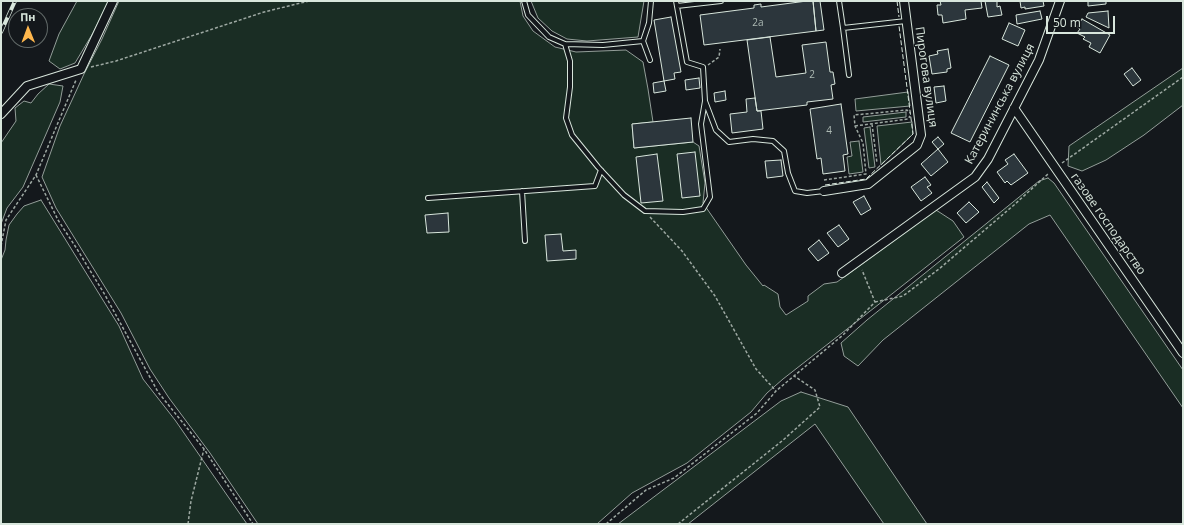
<!DOCTYPE html>
<meta charset="utf-8">
<style>
body{margin:0}
#map{position:relative;width:1184px;height:525px;overflow:hidden;background:#14181c;font-family:"Open Sans",sans-serif}
canvas{display:block}
.frame{position:absolute;inset:0;border:2px solid #d8e6dc;pointer-events:none}
.north{position:absolute;left:8px;top:8px;width:40px;height:40px;box-sizing:border-box;background:#14181c;border:1px solid #626a69;border-radius:50%;rotate:359deg;font-size:11px;font-weight:700;line-height:16px;text-align:center;color:#d8e6dc}
.north::after{content:'';display:block;margin:auto;width:14px;height:18px;background:#ffb74d;clip-path:polygon(50% 0,100% 100%,50% 72%,0 100%)}
.scale{position:absolute;left:1046px;top:16px;width:69px;height:18px;box-sizing:border-box;border:2px solid #d8e6dc;border-top:0;padding-left:5px;font-size:12px;line-height:14px;white-space:nowrap;color:#d8e6dc;-webkit-text-stroke:3px #14181c;paint-order:stroke}
</style>
<div id="map">
<canvas width="1184" height="525"></canvas>
<div class="frame"></div>
<div class="north">Пн</div>
<div class="scale">50 m</div>
</div>
<script>
const ctx = document.querySelector('canvas').getContext('2d');
ctx.lineJoin = 'round';
function fill(path, color) { ctx.fillStyle = color; ctx.fill(path, 'evenodd'); }
const poly = rows => new Path2D(rows.map(r => 'M' + r).join(''));
function strokePath(path, color, width, dash) { ctx.strokeStyle = color; ctx.lineWidth = width; ctx.lineCap = dash ? 'butt' : 'round'; ctx.setLineDash(dash || []); ctx.stroke(path); }
function write(font, color, halo, rows, align = 'center') {
  ctx.font = font + ' "Open Sans",sans-serif'; ctx.lineWidth = 3; ctx.setLineDash([]); ctx.textBaseline = 'middle'; ctx.strokeStyle = halo; ctx.fillStyle = color; for (const [text, x, y, turn = 0] of rows) {
    ctx.save(); ctx.translate(x, y); ctx.rotate((+turn || 0) * Math.PI / 180); ctx.textAlign = isNaN(turn) ? turn : align; if (halo) ctx.strokeText(text, 0, 0); ctx.fillText(text, 0, 0); ctx.restore();
  }
}
const green = poly([
 [77,1,109,1,93,33,75,63,60,69,49,61,59,34,77,1],
 [119,1,520,1,523,16,533,31,555,47,576,52,626,50,643,62,648,89,653,122,632,124,634,148,693,142,699,146,705,183,703,203,746,265,763,286,764,285,778,294,780,307,786,315,808,301,808,296,824,284,837,282,847,275,936,210,953,221,964,237,883,301,783,379,767,393,751,412,687,463,632,493,597,524,258,524,210,453,169,398,150,369,121,313,56,208,42,177,60,126,84,74,102,39,119,1],
 [531,1,644,1,638,37,587,41,567,39,552,31,538,18,531,1],
 [1183,68,1183,105,1144,135,1106,160,1082,171,1068,166,1069,146,1183,68],
 [49,84,63,86,60,102,23,187,7,208,1,224,1,143,16,121,15,108,24,101,31,103,38,94,49,84],
 [908,92,910,106,856,111,855,99,908,92],
 [906,112,906,117,863,122,863,117,906,112],
 [912,122,913,134,881,165,877,126,912,122],
 [870,127,875,167,869,168,864,128,870,127],
 [859,141,863,172,849,174,847,157,852,156,850,142,859,141],
 [1048,178,1054,183,1183,370,1183,408,1050,215,1029,224,883,340,858,366,844,356,841,343,867,320,1039,181,1048,178],
 [41,200,119,326,143,379,175,420,247,524,1,524,1,260,5,250,6,240,9,225,17,214,24,206,41,200],
 [801,392,848,407,927,524,884,524,815,424,688,524,618,524,781,401,801,392]
]);
fill(green, '#1a2d24');
strokePath(green, '#939e99', 1);
const building = poly([
 [807,1,813,1,816,31,704,45,700,15,754,8,754,5,761,4,761,7,807,1],
 [813,1,820,1,824,30,816,31,813,1],
 [940,1,981,1,982,8,965,10,966,19,943,23,942,15,938,15,937,5,941,5,940,1],
 [985,1,997,1,997,7,1000,6,1002,15,988,17,985,1],
 [1020,1,1043,1,1044,6,1025,9,1025,7,1021,8,1020,1],
 [1088,1,1106,1,1106,4,1088,6,1088,1],
 [1040,11,1042,19,1017,24,1016,15,1040,11],
 [1108,11,1109,28,1086,17,1088,13,1108,11],
 [671,17,681,72,674,73,675,79,664,81,654,20,671,17],
 [1082,19,1110,35,1100,53,1089,47,1091,43,1083,39,1085,37,1077,33,1080,29,1077,27,1082,19],
 [1009,23,1025,30,1018,46,1002,39,1009,23],
 [770,37,776,77,806,73,802,45,826,42,830,72,833,72,835,84,831,85,833,99,807,102,807,105,757,111,747,40,770,37],
 [948,49,951,68,947,69,947,72,932,74,929,56,938,54,937,51,948,49],
 [990,56,1009,65,970,142,951,133,990,56],
 [1132,68,1141,80,1133,86,1124,74,1132,68],
 [699,78,700,88,686,90,685,80,699,78],
 [664,81,666,91,654,93,653,83,664,81],
 [944,86,946,101,936,103,934,87,944,86],
 [725,91,726,100,715,102,714,93,725,91],
 [755,98,757,111,761,111,763,129,732,133,730,114,747,112,746,99,755,98],
 [841,104,848,154,843,155,845,171,823,174,821,158,817,159,810,109,841,104],
 [691,118,693,142,634,148,632,124,691,118],
 [938,137,944,144,938,149,932,142,938,137],
 [938,149,948,162,931,176,921,164,938,149],
 [695,152,700,196,682,198,677,154,695,152],
 [657,154,663,201,641,203,636,157,657,154],
 [1014,154,1028,173,1011,185,1007,181,1005,183,997,172,1008,164,1005,160,1014,154],
 [781,160,783,176,767,178,765,161,781,160],
 [925,177,931,185,927,187,932,193,921,201,911,187,925,177],
 [987,182,999,198,994,203,982,187,987,182],
 [864,196,871,209,861,215,853,202,864,196],
 [969,202,979,212,966,223,957,213,969,202],
 [448,213,449,232,427,233,425,215,448,213],
 [839,225,849,239,838,247,827,233,839,225],
 [561,234,563,251,576,250,576,259,547,261,545,235,561,234],
 [819,240,829,253,818,261,808,249,819,240]
]);
fill(building, '#2c363c');
strokePath(building, '#d8e6dc', 1);
const lane = poly([
 [524,1,528,15,549,37,565,44,603,45,643,41],
 [839,1,843,28,906,21],
 [677,6,721,1],
 [843,28,849,75],
 [565,44,570,61,570,87,566,118,572,135,598,167,624,195,645,211,683,212,703,209,710,197,701,124,705,101,703,67,687,62,676,1],
 [650,60,643,41,649,23,651,1],
 [705,101,716,130,729,142,753,139,773,141,784,151,788,173,795,191,807,193,824,191],
 [522,191,525,241],
 [428,198,595,186,601,170]
]);
const street = poly([
 [1014,108,1183,353],
 [1,114,27,86,81,69,113,1],
 [824,191,868,184,917,145,921,135,904,1],
 [842,273,975,177,988,159,1039,60,1060,1]
]);
strokePath(lane, '#d8e6dc', 6);
strokePath(street, '#d8e6dc', 10);
strokePath(poly([
 [708,65,719,57,720,49],
 [91,67,116,61,264,12,309,1],
 [872,124,877,163],
 [855,126,908,119,910,116],
 [1062,163,1183,77],
 [36,175,58,220,77,249,105,295,158,392,204,449,253,524],
 [824,180,866,174,863,143,855,126,854,115,907,110,910,113],
 [650,217,682,251,715,296,756,369,776,391],
 [1,246,6,220,36,175,76,80],
 [875,302,903,296,939,269,1014,205,1048,174],
 [188,524,191,501,204,449],
 [606,524,646,490,674,478,757,413,776,391,843,335,875,302,862,270],
 [678,524,782,441,820,407,815,390,794,376]
]), '#9da8a2', 1.5, [3, 2]);
strokePath(lane, '#14181c', 4);
strokePath(street, '#14181c', 8);
const rail = poly([
 [1,32,15,1]
]);
strokePath(rail, '#d8e6dc', 4);
strokePath(rail, '#14181c', 2.5, [8]);
strokePath(poly([
 [897,1,899,17],
 [825,185,866,179,913,134,899,26]
]), '#d8e6dc', 1, [5, 2]);
write('10px', '#adbab4', null, [
 ["2а",758,23],
 ["2",812,75],
 ["4",829,131]
]);
write('12px', '#d8e6dc', '#14181c', [
 ["Пирогова вулиця",926,77,82],
 ["Катерининська вулиця",1000,104,-62],
 ["газове господарство",1108,224,55]
]);
</script>
